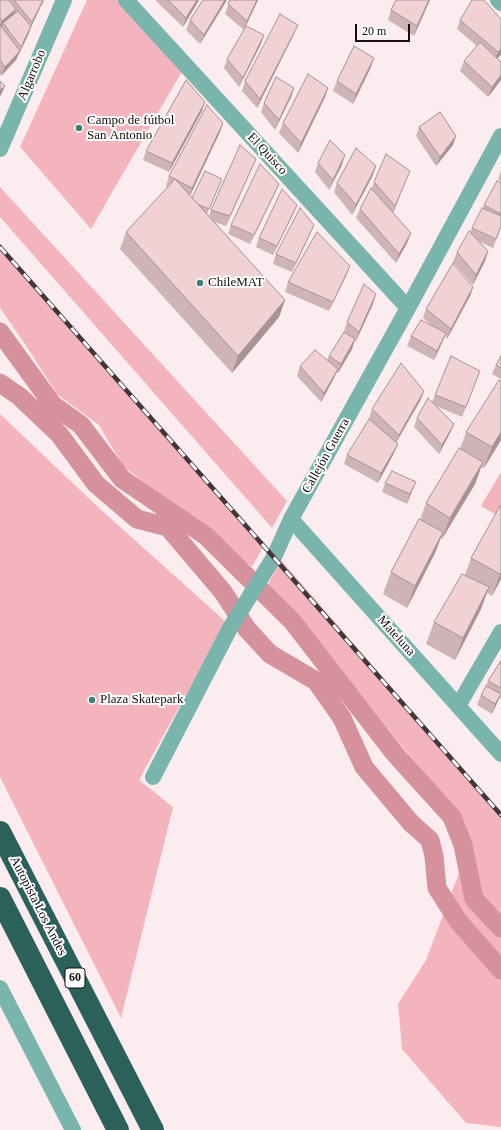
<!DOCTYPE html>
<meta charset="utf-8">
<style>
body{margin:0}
#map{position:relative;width:501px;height:1130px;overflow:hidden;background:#fbedef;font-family:Georgia,serif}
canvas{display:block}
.scale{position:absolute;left:355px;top:24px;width:55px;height:18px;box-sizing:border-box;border:2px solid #170d0e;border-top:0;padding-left:5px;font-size:12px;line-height:14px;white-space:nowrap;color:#170d0e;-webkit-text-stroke:3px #fff;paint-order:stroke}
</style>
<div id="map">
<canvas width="501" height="1130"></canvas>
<div class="scale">20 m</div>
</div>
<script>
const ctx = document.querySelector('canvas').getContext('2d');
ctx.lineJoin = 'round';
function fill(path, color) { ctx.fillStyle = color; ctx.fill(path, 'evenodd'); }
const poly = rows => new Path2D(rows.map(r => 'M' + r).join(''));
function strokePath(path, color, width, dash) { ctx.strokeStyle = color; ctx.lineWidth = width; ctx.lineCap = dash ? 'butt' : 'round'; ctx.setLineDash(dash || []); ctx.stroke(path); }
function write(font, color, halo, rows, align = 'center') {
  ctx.font = font + ' Georgia,serif'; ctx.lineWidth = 4; ctx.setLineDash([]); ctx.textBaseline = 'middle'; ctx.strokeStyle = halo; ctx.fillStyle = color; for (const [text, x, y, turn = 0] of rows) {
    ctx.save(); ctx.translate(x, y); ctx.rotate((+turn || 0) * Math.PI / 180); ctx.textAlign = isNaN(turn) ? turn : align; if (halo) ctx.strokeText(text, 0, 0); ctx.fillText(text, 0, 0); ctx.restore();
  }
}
fill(poly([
 [87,0,118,0,184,68,91,229,20,147],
 [0,187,287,501,272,528,0,217],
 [0,247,263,547,252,567,123,466,99,425,57,394,27,347,0,308],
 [0,414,99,508,226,622,139,780,173,807,121,1018,0,777],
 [501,472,501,518,481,506],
 [281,560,501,814,501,1127,466,1123,402,1049,398,1004,426,960,470,844,460,815,399,743,300,619,267,586]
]), '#f4b4bd');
strokePath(poly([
 [0,332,53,405,81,425,122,479,206,536,292,621,395,754,452,817,463,845,474,899,501,928],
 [0,383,19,396,59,434,96,484,137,519,168,527,223,592,247,629,270,654,316,681,342,718,364,767,411,823,430,840,434,856,437,888,458,921,501,970]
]), '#d5929c', 19);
strokePath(poly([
 [126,0,408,308],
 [498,0,501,3],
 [0,149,64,0],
 [291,519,501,754],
 [458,706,501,632],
 [153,777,230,628,274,557,291,519,408,308,501,136],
 [0,988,73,1130]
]), '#79b5ad', 16);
strokePath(poly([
 [0,832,153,1130],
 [0,898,118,1130]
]), '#2c605a', 22);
const rail = poly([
 [0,247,501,815]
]);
strokePath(rail, '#413638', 4.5);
strokePath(rail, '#fff', 3, [9]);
fill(poly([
 [0,0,44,0,42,6,41,5,31,27,28,35,16,60,1,76,0,74],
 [156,0,199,0,183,27,156,1],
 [227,0,200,44,186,30,190,20],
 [230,0,258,0,244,30,225,14],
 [396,0,430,0,414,36,388,20,391,10],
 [501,19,497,59,501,62,501,80,488,97,460,71,464,61,477,46,457,29,460,20],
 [294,34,257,108,242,91,245,81],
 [261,44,239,87,224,68,227,59],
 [371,67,353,104,333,91,337,81],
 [294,88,291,97,275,130,261,112,264,103],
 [328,88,325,97,298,153,279,133,283,123],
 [202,111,169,172,143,160,146,151],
 [223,123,220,132,190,195,192,198,218,188,207,214,209,216,211,210,252,168,226,226,214,222,285,300,279,317,232,373,120,249,126,232,168,187,166,186,169,176],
 [419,127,453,145,436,166,416,136],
 [318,163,342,165,329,190,315,172],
 [501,171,501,182,498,179],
 [373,175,352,215,334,192,337,183],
 [406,180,393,213,411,233,407,243,396,263,356,218,360,209,372,188,374,182],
 [501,183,501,227,493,248,480,242,488,251,485,261,473,285,453,262,457,252,470,232,484,205],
 [279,184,275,193,250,244,228,234,231,225],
 [297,205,293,214,273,255,256,247,259,238],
 [314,225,310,234,292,272,273,264,276,254],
 [346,276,329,311,285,292,288,282],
 [473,287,470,296,447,339,445,336,434,360,407,346,411,336,432,326,423,318,426,309],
 [373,304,356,341,355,340,352,349,338,373,337,372,334,378,321,402,297,376,300,366,327,360,329,356,344,332,347,322],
 [501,356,501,379,492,374,496,365],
 [480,371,462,417,436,406,454,424,450,433,439,454,414,427,417,418,432,402,435,395],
 [424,391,420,401,396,443,398,444,394,453,378,483,344,464,347,455,375,424,369,419,372,409],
 [466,432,501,440,484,468,481,467,475,484,442,539,441,538,435,553,407,608,383,594,391,572,420,520,426,503,460,449],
 [416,482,407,504,382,492,385,483],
 [501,506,501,579,492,596,487,593,481,609,455,660,426,644,434,622,465,575,471,558],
 [501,660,501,697,500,699,499,698,497,703,492,714,477,705,481,695,486,686,488,681]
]), '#ceb4b6');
fill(poly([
 [43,0,40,8,31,27,28,35,18,57,32,22],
 [197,0,199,0,183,27,186,18],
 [225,0,227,0,200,44,204,35],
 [257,0,258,0,244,30,247,21],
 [429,0,430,0,414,36,417,26],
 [16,9,12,18,3,23,1,28,0,25,2,21],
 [298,25,294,34,257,108,260,99],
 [264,35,261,44,239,87,243,78],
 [501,49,501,55,494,61,498,52],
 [20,51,16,60,1,76,5,67],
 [374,58,371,67,353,104,356,94],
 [501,75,501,80,488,97,492,87],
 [5,86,1,95,0,96,0,90],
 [294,88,291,97,275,130,279,120],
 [328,88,325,97,298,153,301,143],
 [205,102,202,111,169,172,172,163],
 [223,123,220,132,189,198,192,188],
 [456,136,453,145,436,166,440,157],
 [345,155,342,165,329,190,333,180],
 [256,159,252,168,226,226,230,216],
 [376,166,373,175,352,215,356,205],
 [410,171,406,180,392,216,395,206],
 [279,184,275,193,250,244,254,235],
 [297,205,293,214,273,255,277,246],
 [314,225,310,234,292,272,296,263],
 [411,233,407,243,396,263,399,254],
 [488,251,485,261,473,285,476,275],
 [350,266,346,276,329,311,333,302],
 [473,287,470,296,447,339,451,329],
 [376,294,373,304,356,341,359,332],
 [285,300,279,317,232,373,238,356],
 [446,333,442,343,434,360,437,351],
 [355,339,352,349,338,373,341,364],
 [338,369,334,378,321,402,324,393],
 [424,391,420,401,395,444,399,435],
 [454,424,450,433,439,454,442,445],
 [501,432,501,440,484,468,492,447],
 [398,444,394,453,378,483,381,473],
 [483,462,475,484,442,539,450,518],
 [416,482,412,491,407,504,410,494],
 [443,532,435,553,407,608,415,586],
 [501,572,501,579,492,596,500,574],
 [489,587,481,609,455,660,463,638],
 [501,694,497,703,492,714,495,704]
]), '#a89294');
const building = poly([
 [0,0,9,0,16,9,2,21,0,18,0,0],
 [14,0,43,0,32,22,14,0],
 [168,0,197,0,186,18,168,0],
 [203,0,225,0,204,35,190,20,203,0],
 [230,0,257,0,247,21,228,4,230,0],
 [396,0,429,0,417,26,391,10,396,0],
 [472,0,484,0,501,19,501,49,498,52,460,20,472,0],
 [18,11,31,26,21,47,3,23,18,11],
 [280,14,298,25,260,99,245,81,280,14],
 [0,25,20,51,5,67,0,60,0,25],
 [246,26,264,35,243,78,227,59,246,26],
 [480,42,501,62,501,75,492,87,464,61,480,42],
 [354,46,374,58,356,94,337,81,354,46],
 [308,74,328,88,301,143,283,123,308,74],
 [276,77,294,88,279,120,264,103,276,77],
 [186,80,205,102,172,163,146,151,186,80],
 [0,81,5,86,0,90,0,81],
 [207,105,223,123,192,188,169,176,207,105],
 [440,112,456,136,440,157,419,127,440,112],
 [330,140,345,155,333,180,318,163,330,140],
 [240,145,256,159,230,216,211,210,240,145],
 [356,148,376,166,356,205,337,183,356,148],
 [386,154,410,171,395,206,374,182,386,154],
 [260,164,279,184,254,235,231,225,260,164],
 [205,171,222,179,209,209,199,205,192,198,205,171],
 [175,179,285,300,238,356,126,232,175,179],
 [497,181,501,183,501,214,484,205,497,181],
 [371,188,411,233,399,254,360,209,371,188],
 [282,189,297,205,277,246,259,238,282,189],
 [300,208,314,225,296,263,276,254,300,208],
 [482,208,501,216,501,226,496,239,472,228,482,208],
 [469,231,488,251,476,275,457,252,469,231],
 [317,232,350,266,333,302,288,282,317,232],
 [453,263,473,287,451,329,426,309,453,263],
 [364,284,376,294,359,332,347,322,364,284],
 [421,320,446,333,437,351,411,336,421,320],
 [344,332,355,339,341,364,329,356,344,332],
 [315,350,338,369,324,393,300,366,315,350],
 [451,356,480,371,466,407,435,395,451,356],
 [501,356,501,368,496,365,501,356],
 [401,363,424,391,399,435,372,409,401,363],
 [499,380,501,381,501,432,492,447,466,432,499,380],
 [428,398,454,424,442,445,417,418,428,398],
 [369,419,398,444,381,473,347,455,369,419],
 [459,448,483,462,450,518,426,503,459,448],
 [392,471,416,482,410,494,385,483,392,471],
 [500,506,501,506,501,572,500,574,471,558,500,506],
 [419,519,443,532,415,586,391,572,419,519],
 [462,574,489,587,463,638,434,622,462,574],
 [501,661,501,688,488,681,501,661],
 [486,686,501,694,495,704,481,695,486,686]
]);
fill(building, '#f0d1d4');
strokePath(building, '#a89294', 1);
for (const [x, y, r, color] of [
 [79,128,4,"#3a8179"],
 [200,283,4,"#3a8179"],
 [92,700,4,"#3a8179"]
]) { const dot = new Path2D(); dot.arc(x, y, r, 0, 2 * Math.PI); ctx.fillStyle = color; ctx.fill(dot); strokePath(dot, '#fff', 1.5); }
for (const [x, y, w] of [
 [75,978,20]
]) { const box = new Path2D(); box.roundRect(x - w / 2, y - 10, w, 20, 3); ctx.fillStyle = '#fff'; ctx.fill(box); strokePath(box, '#170d0e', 1); }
write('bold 12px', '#170d0e', null, [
 ["60",75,978]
]);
write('13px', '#170d0e', '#fff', [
 ["Algarrobo",32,75,-67],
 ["El Quisco",267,154,47],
 ["Callejón Guerra",326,456,-61],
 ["Mateluna",396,636,48],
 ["Autopista Los Andes",38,906,63]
]);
write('13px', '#170d0e', '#fff', [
 ["Campo de fútbol",87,121],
 ["San Antonio",87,136],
 ["ChileMAT",208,283],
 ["Plaza Skatepark",100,700]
], 'left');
</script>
